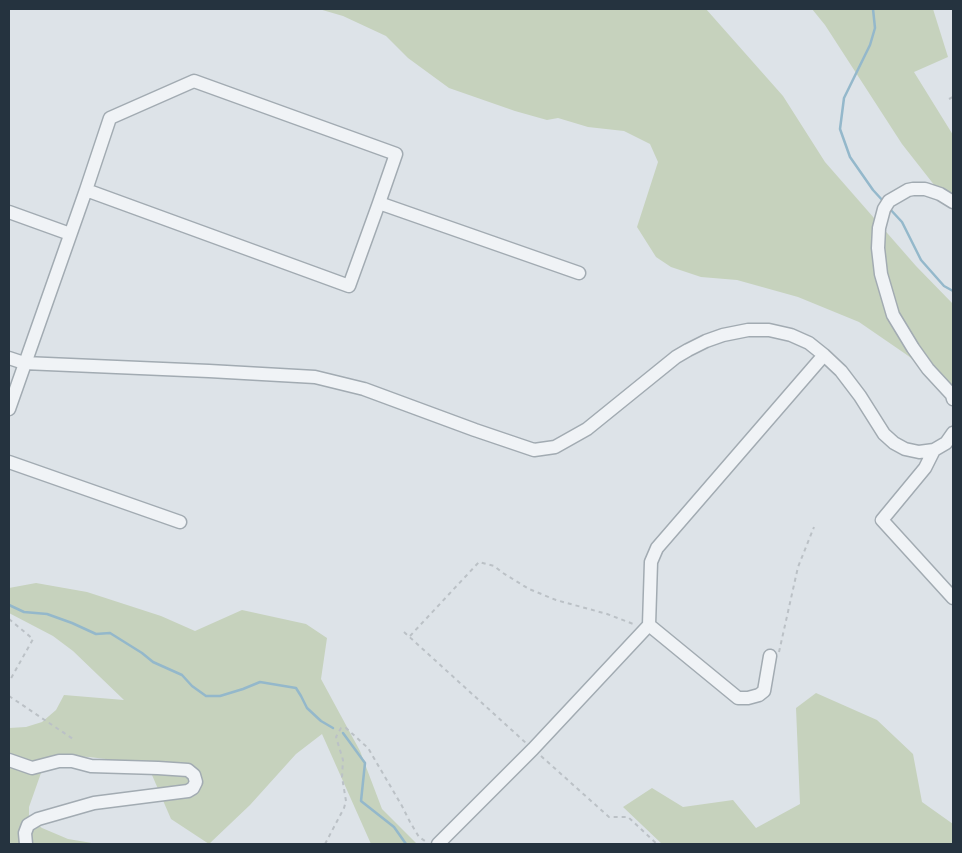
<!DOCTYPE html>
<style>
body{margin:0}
#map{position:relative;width:962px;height:853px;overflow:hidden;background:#dde3e8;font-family:"Asap Condensed",sans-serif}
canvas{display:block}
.frame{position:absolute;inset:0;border:10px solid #25333f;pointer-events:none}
</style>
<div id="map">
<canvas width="962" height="853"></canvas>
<div class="frame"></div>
</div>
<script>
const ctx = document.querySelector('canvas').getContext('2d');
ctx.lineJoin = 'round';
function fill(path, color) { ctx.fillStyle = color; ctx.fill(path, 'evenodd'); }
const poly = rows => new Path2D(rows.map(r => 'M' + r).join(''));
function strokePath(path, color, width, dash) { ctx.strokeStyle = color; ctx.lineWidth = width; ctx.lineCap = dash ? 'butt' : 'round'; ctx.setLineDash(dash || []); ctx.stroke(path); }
fill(poly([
 [319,9,706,9,783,96,825,162,916,266,953,304,953,390,907,355,859,322,798,297,737,280,701,277,671,267,656,257,637,227,658,162,650,144,624,131,588,127,558,118,547,120,515,111,449,88,408,58,386,36,343,16],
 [812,9,933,9,948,57,914,72,953,135,953,209,902,144,825,25],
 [36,583,87,592,161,616,195,631,242,610,306,624,327,638,321,679,360,751,382,809,417,844,371,844,322,734,296,754,250,805,209,844,171,819,152,775,128,765,106,759,89,757,66,756,52,762,41,773,29,807,29,818,42,828,68,839,98,844,9,844,9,728,26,727,42,722,56,710,64,695,124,700,73,651,53,636,9,613,9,588],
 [816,693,877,720,913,754,922,802,953,824,953,844,662,844,623,807,652,788,683,807,733,800,756,828,800,804,796,708]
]), '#c6d2bd');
strokePath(poly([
 [873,9,875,28,870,45,844,98,840,129,850,157,873,190,884,202],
 [889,208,902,222,921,260,944,286,953,291],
 [9,605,24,612,47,614,72,623,96,634,110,633,142,653,153,662,182,675,192,686,206,696,220,696,243,689,260,682,296,688,301,696,307,708,321,721,333,728],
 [343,733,365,763,361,801,394,827,406,844]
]), '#94b8cb', 2.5);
const minor = poly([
 [86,190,110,118,194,81,396,154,379,203],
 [953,202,940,194,925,189,913,189,908,190,889,201,884,209,879,228,878,248,881,274,893,315,913,348,928,369,952,395,953,399],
 [9,212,70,234],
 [9,358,24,363,209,371,315,377,364,389,475,430,534,450,555,447,587,429,676,357,688,350,706,341,723,335,748,330,769,330,791,335,809,343,824,355,841,371,860,396,884,434,894,443,905,449,919,452,934,450,946,443,953,433],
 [9,409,86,190,349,286,379,203,579,273],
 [934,450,925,468,882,520,953,598],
 [9,462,180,522],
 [649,625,738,698,748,698,759,695,764,691,770,656],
 [9,760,32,768,59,761,72,761,91,766,158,768,188,770,194,775,196,782,193,788,188,791,94,803,38,819,28,825,25,833,26,844],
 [438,844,533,749,649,625,651,562,657,548,824,355]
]);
strokePath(minor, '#a2abb2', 15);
strokePath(poly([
 [949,99,953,97],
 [9,619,33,639,9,682],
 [404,632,526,743],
 [410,636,479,562,494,566,503,573,529,589,556,600,607,614,636,625],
 [779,652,798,567,814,527],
 [9,696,73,739],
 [541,756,609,817,628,817,657,844],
 [325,844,344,808,346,801,342,777,343,760,336,737,341,728,346,728,368,748,402,806,410,822,419,837,428,843]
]), '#bbc1c6', 2, [4, 4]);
strokePath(minor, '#f0f3f6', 12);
</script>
